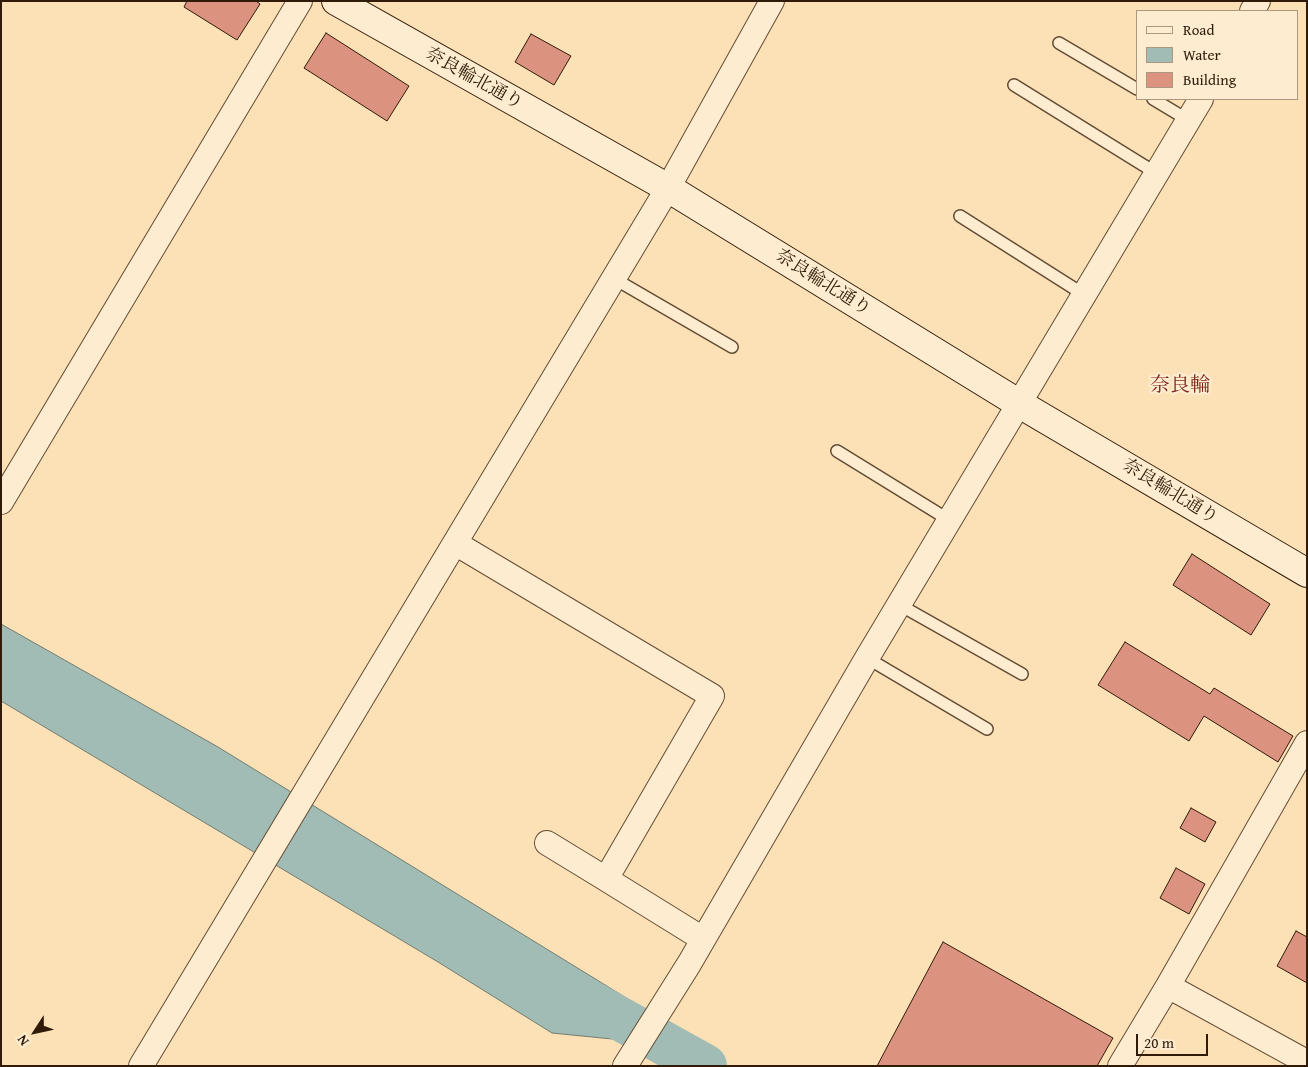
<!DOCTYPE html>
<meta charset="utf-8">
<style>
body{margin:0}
#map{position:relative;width:1308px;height:1067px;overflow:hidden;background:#fde1b6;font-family:"Gentium Book Plus",serif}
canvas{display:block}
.frame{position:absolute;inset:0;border:2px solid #301b09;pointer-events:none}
.legend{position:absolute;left:1136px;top:10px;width:162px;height:90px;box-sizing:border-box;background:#feecd0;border:1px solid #ac9880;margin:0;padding:6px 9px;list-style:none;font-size:15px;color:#301b09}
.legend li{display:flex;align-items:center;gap:10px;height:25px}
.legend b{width:25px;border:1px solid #ac9880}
.north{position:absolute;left:10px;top:1007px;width:50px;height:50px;-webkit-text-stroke:4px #feecd0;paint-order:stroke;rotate:235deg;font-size:14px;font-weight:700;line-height:20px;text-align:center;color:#301b09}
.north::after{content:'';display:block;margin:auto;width:18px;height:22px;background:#301b09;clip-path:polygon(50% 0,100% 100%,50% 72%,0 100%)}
.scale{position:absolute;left:1136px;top:1034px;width:72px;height:22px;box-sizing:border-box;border:2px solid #301b09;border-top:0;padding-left:6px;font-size:15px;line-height:18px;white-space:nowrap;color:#301b09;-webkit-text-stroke:4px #feecd0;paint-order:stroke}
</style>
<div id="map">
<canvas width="1308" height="1067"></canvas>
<div class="frame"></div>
<ul class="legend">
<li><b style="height:6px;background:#feecd0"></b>Road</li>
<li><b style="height:14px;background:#a0bcb4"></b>Water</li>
<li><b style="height:14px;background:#db927e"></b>Building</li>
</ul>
<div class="north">N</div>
<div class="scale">20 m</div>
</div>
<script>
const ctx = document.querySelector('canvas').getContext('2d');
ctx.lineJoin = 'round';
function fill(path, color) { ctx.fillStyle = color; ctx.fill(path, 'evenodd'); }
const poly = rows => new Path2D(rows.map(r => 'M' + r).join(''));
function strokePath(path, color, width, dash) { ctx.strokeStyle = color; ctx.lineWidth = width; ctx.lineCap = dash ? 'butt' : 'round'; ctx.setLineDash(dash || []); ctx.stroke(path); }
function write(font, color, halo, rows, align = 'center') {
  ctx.font = font + ' "Gentium Book Plus","Noto Serif JP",serif'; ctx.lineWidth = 4.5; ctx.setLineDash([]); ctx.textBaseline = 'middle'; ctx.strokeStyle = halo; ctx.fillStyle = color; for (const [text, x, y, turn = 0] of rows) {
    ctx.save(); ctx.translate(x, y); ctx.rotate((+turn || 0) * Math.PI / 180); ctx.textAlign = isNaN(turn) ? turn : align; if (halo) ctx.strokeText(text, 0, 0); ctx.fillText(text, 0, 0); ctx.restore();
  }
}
const water = poly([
 [1,624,218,747,641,1007,622,1040,552,1033,438,962,1,701,1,624]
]);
fill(water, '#a0bcb4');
strokePath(water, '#737c70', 1);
strokePath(poly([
 [579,996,705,1066]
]), '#a0bcb4', 44);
const building = poly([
 [187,1,256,1,260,4,237,40,184,7,187,1],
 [326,33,409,86,387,121,304,68,326,33],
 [531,34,571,56,554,85,515,62,531,34],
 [1192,554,1270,604,1251,635,1173,585,1192,554],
 [1125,642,1210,694,1214,688,1293,736,1278,762,1204,716,1189,741,1098,685,1125,642],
 [1191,808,1216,822,1205,842,1180,828,1191,808],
 [1176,868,1205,884,1189,914,1160,898,1176,868],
 [1296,931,1307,937,1307,983,1277,966,1296,931],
 [943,942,1113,1038,1097,1066,877,1066,943,942]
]);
fill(building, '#db927e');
strokePath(building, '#301b09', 1);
const lane = poly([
 [1059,43,1137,89],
 [1014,85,1156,173],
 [1153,99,1188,120],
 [960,216,1083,294],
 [613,278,732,347],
 [837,451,949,520],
 [898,604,1022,674],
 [867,658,987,729]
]);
const street = poly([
 [1252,11,1258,1],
 [1,502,300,1],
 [455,543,712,696,606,879,703,939],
 [547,843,606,879],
 [1168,986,1301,1059],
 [141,1066,668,188,772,1],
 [625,1066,689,964,867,658,1201,99],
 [1120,1066,1168,986,1307,743]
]);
const secondary = poly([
 [336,1,668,188,1018,403,1307,573]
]);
strokePath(lane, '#634c34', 14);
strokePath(street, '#634c34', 26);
strokePath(secondary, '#301b09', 30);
strokePath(lane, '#feecd0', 11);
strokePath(street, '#feecd0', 24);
strokePath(secondary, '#feecd0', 28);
write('18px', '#301b09', '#feecd0', [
 ["奈良輪北通り",474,79,29],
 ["奈良輪北通り",823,283,32],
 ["奈良輪北通り",1170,492,31]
]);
write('20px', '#7a1f14', '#feecd0', [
 ["奈良輪",1180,386]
]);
</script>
